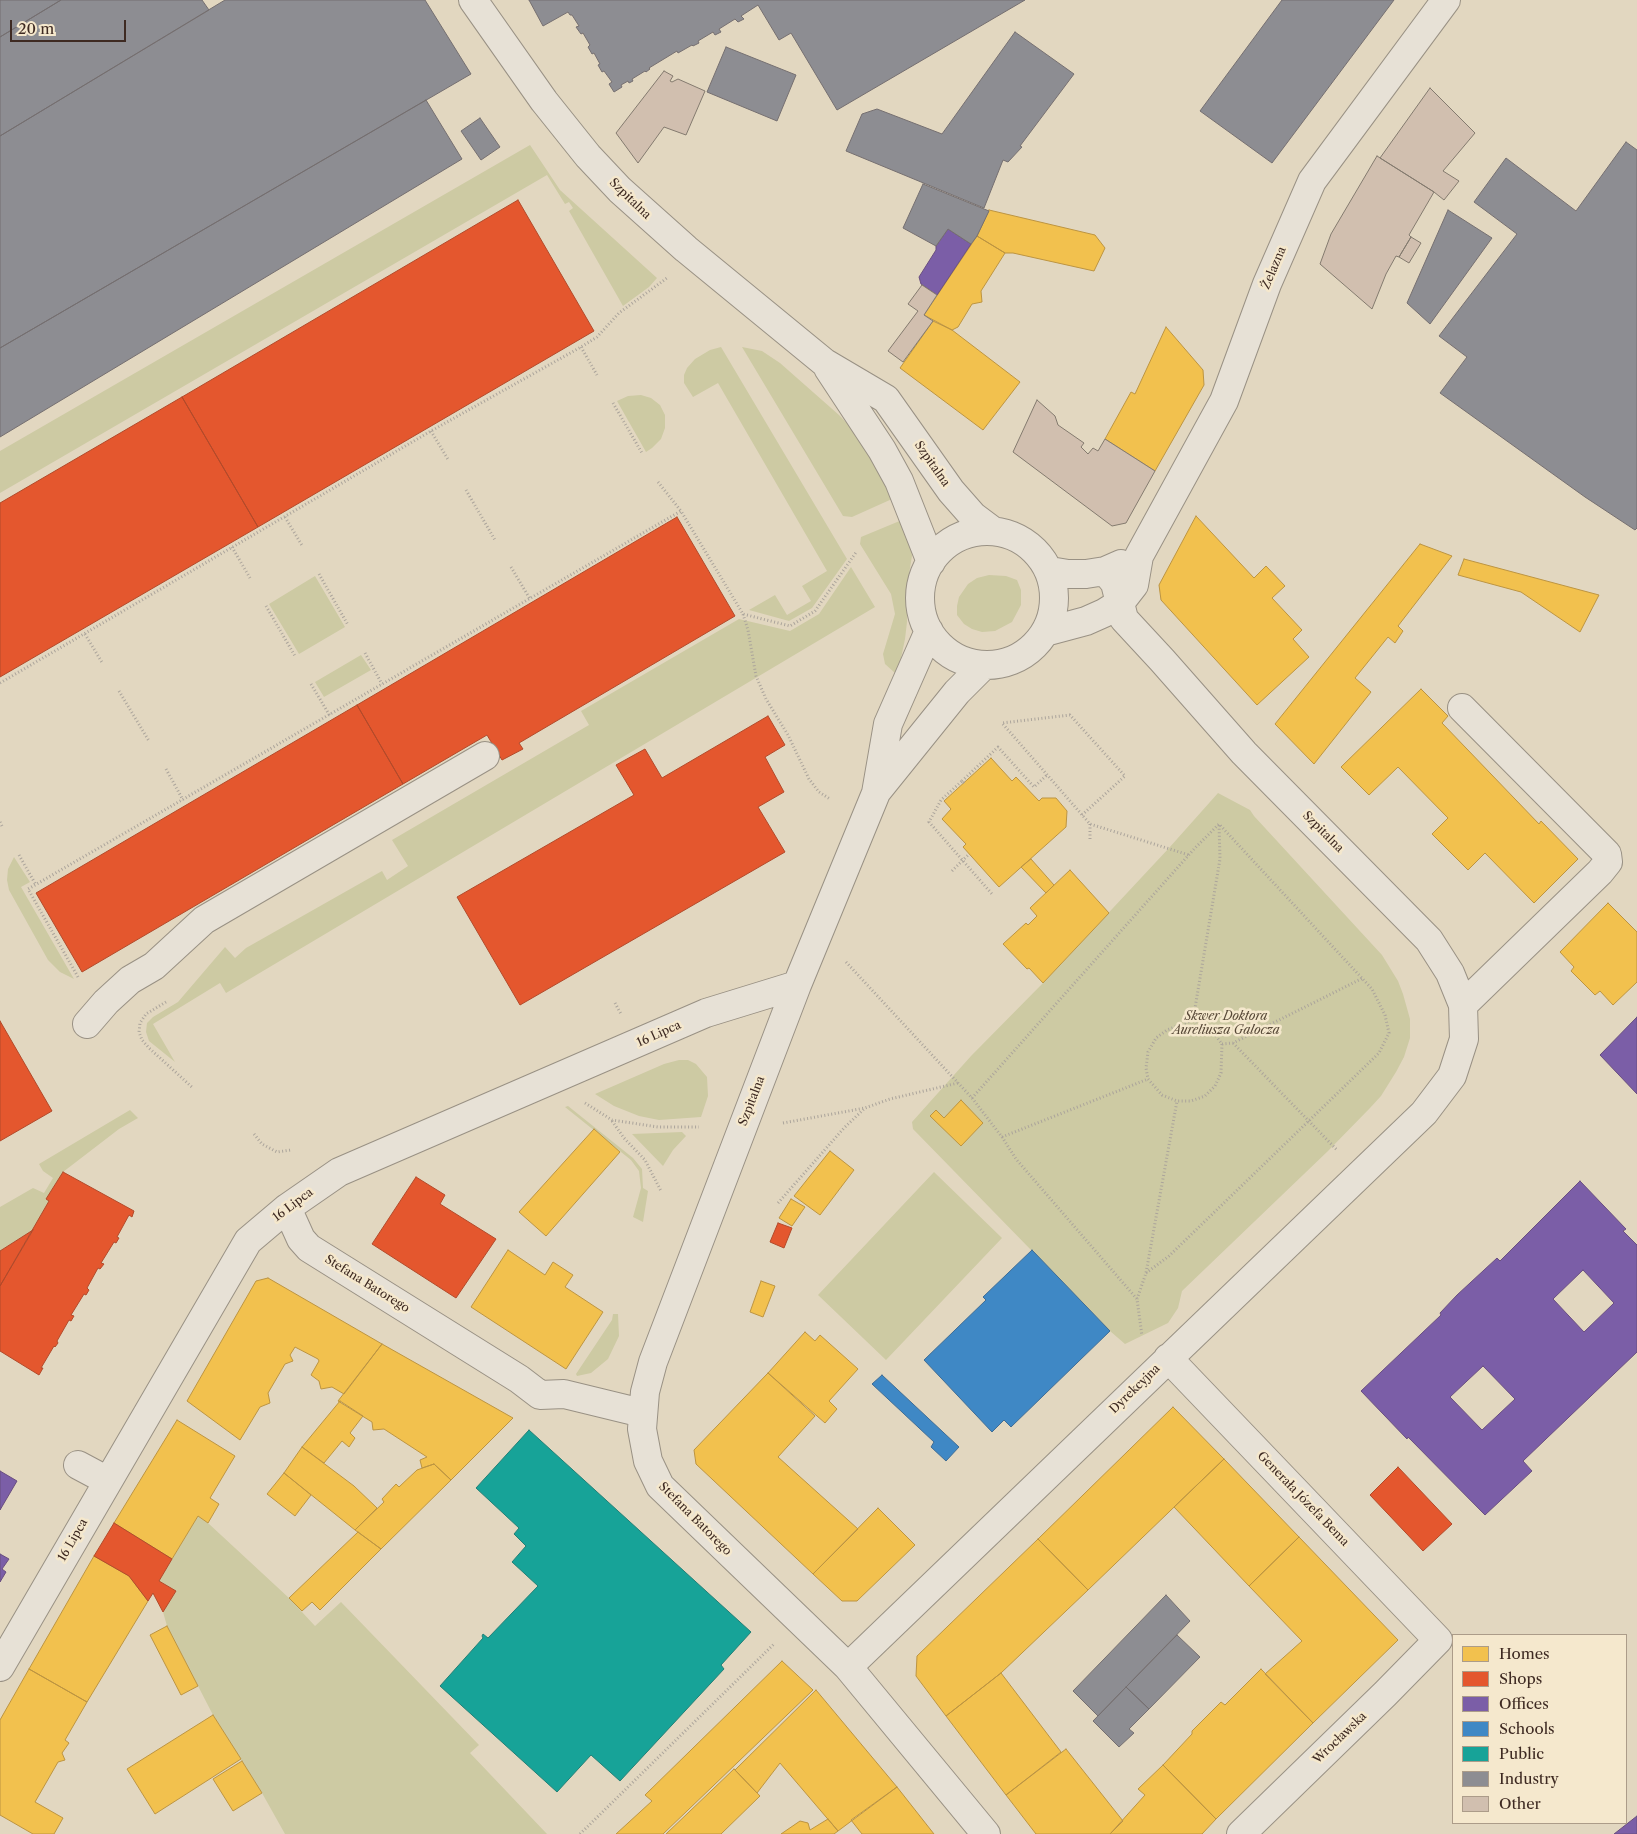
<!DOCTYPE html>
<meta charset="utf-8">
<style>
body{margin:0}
#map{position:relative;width:1637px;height:1834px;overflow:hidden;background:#e2d7c0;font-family:"Libre Caslon Text",serif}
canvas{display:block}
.legend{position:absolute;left:1452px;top:1634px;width:175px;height:190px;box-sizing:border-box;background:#f5e8cd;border:1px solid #ac9c89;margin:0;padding:6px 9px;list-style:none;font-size:15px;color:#3e2a22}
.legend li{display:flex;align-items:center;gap:10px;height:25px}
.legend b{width:25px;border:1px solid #ac9c89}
.scale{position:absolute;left:10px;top:20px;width:116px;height:22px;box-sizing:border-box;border:2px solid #3e2a22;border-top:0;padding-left:6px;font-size:15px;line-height:18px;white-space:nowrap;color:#3e2a22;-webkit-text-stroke:4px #f5e8cd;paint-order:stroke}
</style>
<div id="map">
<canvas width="1637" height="1834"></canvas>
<ul class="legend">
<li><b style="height:14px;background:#f2c14e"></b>Homes</li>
<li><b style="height:14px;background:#e4572e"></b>Shops</li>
<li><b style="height:14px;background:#7b5ea7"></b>Offices</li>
<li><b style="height:14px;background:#3f88c5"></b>Schools</li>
<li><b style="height:14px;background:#17a398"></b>Public</li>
<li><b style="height:14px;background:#8d8d92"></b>Industry</li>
<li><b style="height:14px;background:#d1bfaf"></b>Other</li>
</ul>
<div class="scale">20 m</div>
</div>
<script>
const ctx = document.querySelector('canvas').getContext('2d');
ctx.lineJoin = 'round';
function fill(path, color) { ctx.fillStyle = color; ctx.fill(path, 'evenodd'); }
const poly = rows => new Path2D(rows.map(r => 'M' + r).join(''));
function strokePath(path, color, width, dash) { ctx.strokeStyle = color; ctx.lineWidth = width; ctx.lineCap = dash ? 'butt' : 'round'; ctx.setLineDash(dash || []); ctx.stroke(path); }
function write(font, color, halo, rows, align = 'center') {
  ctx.font = font + ' "Libre Caslon Text",serif'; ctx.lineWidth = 5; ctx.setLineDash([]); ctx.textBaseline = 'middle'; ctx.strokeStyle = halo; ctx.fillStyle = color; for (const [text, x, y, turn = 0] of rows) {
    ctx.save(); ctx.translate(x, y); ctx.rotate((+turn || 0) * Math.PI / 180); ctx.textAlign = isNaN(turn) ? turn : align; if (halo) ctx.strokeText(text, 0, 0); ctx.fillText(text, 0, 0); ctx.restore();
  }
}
fill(poly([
 [530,145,560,190,657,278,649,287,623,306,569,211,573,208,569,202,565,204,547,175,0,493,0,451],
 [721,347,847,559,812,608,789,621,749,610,775,595,787,615,811,601,802,586,827,571,718,383,693,397,684,383,684,375,687,368,695,359,710,350],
 [742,347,762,351,780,363,839,415,857,434,875,459,892,499,852,517,843,516],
 [641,395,651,398,660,405,665,415,665,428,661,439,652,448,646,452,617,401,628,396],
 [902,520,911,542,912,556,907,586,907,622,905,639,901,658,895,673,885,664,883,654,895,614,891,594,860,544,861,537],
 [851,567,875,607,226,993,220,983,153,1024,175,1062,149,1041,146,1032,147,1023,153,1017,178,1002,225,947,235,958,246,948,382,871,387,880,408,866,392,840,589,725,581,711,739,619,790,631,819,614],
 [989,575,1006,576,1017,580,1021,590,1021,605,1012,622,995,631,982,632,972,629,964,624,957,615,957,606,959,597,968,584,977,578],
 [315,576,345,627,299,654,269,604],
 [361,655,371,670,324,697,315,682],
 [1218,793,1250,810,1254,816,1382,955,1398,981,1403,994,1410,1019,1410,1038,1404,1057,1396,1072,1381,1096,1370,1108,1328,1151,1182,1291,1178,1308,1168,1323,1125,1344,1110,1331,913,1129,912,1122,971,1056,1043,983,1169,848],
 [14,857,30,882,21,887,74,979,60,972,48,960,9,890,7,880,8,869],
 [679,1060,688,1060,696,1064,707,1077,708,1096,701,1117,659,1120,639,1116,614,1106,595,1094,664,1064],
 [568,1106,633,1158,642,1169,643,1188,648,1191,643,1222,633,1217,641,1188,639,1171,631,1160,565,1107],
 [130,1110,138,1118,119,1129,63,1172,47,1199,49,1201,33,1230,0,1251,0,1207,33,1188,44,1193,53,1178,43,1171,39,1164],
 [682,1132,686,1136,673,1150,663,1166,632,1134],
 [934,1172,1002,1238,886,1360,818,1295],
 [613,1314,618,1314,619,1336,608,1359,591,1373,577,1376,576,1374,612,1320],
 [198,1516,208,1523,289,1598,315,1626,341,1602,479,1745,470,1753,547,1834,285,1834,262,1793,213,1715,167,1626,163,1612,176,1591,159,1581]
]), '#cdcaa3');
const homes = poly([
 [989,210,1095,235,1105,248,1094,271,1013,253,1005,253,977,236,989,210],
 [977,236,1005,253,981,291,982,302,972,304,958,327,952,330,924,315,977,236],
 [933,321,952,330,1020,382,983,430,900,368,933,321],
 [1166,327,1203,370,1204,385,1155,471,1105,439,1131,392,1135,394,1166,327],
 [1196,516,1254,578,1266,566,1285,586,1272,598,1302,630,1293,639,1309,657,1257,705,1161,600,1159,585,1196,516],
 [1420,544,1452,556,1398,626,1403,631,1395,643,1388,637,1355,678,1371,692,1314,764,1275,724,1420,544],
 [1464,559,1599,595,1580,632,1521,592,1458,575,1464,559],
 [1421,689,1448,716,1442,723,1539,824,1541,821,1578,859,1534,903,1485,853,1468,870,1432,834,1448,818,1398,767,1369,795,1341,767,1421,689],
 [991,758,1012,781,1016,777,1039,801,1042,798,1056,798,1067,811,1066,827,999,887,963,847,966,844,942,819,951,809,944,801,991,758],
 [1031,859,1054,885,1046,893,1021,867,1031,859],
 [1070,870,1109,913,1043,983,1029,968,1027,969,1003,944,1026,923,1028,925,1037,916,1030,908,1070,870],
 [1608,903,1637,932,1637,982,1613,1005,1600,991,1595,995,1571,971,1574,967,1560,952,1608,903],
 [961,1100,983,1123,961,1146,930,1116,936,1110,944,1118,961,1100],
 [594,1129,620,1152,546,1236,519,1212,594,1129],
 [830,1151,854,1170,820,1215,794,1196,830,1151],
 [791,1199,805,1207,792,1226,779,1218,791,1199],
 [508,1250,545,1275,553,1262,573,1275,565,1287,603,1312,566,1369,471,1307,508,1250],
 [268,1278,382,1344,344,1394,332,1387,321,1389,319,1381,311,1375,319,1361,318,1359,295,1347,290,1355,293,1361,285,1364,268,1393,270,1403,260,1407,240,1440,187,1401,256,1281,268,1278],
 [761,1281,775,1286,763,1317,750,1312,761,1281],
 [805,1332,815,1341,820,1335,858,1369,829,1401,837,1409,825,1423,768,1373,805,1332],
 [382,1344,513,1418,451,1480,434,1464,422,1468,420,1460,427,1457,384,1429,373,1430,372,1422,338,1401,382,1344],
 [768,1373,815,1416,778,1457,858,1529,813,1574,696,1464,694,1450,768,1373],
 [340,1401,363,1416,350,1433,355,1438,349,1447,342,1441,324,1463,302,1447,340,1401],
 [1173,1407,1224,1459,1088,1590,1038,1539,1173,1407],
 [177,1420,235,1456,210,1498,219,1504,208,1523,198,1516,172,1559,114,1523,177,1420],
 [302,1447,354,1486,377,1508,355,1530,284,1473,302,1447],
 [1224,1459,1299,1537,1249,1586,1174,1507,1224,1459],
 [434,1464,451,1480,381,1549,355,1530,384,1502,382,1499,396,1484,399,1487,417,1470,434,1464],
 [284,1473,311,1495,295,1516,267,1494,284,1473],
 [878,1508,915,1545,857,1601,842,1601,813,1574,878,1508],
 [358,1532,381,1549,320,1610,312,1602,302,1611,289,1598,358,1532],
 [1299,1537,1398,1640,1313,1723,1265,1674,1302,1641,1249,1586,1299,1537],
 [1038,1539,1088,1590,1001,1673,946,1716,916,1676,917,1656,1038,1539],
 [94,1556,129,1576,148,1601,87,1702,29,1669,94,1556],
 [167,1626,198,1686,181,1695,150,1635,167,1626],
 [782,1661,813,1690,663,1834,616,1834,652,1801,645,1795,782,1661],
 [29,1669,87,1702,65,1740,69,1743,62,1753,65,1760,58,1762,35,1802,63,1818,54,1834,33,1834,0,1815,0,1720,29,1669],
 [1261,1669,1313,1723,1216,1819,1163,1765,1192,1734,1192,1731,1221,1702,1225,1705,1261,1669],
 [1001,1673,1061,1752,1006,1795,946,1716,1001,1673],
 [816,1690,897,1787,838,1831,780,1763,757,1793,735,1770,816,1690],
 [213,1715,241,1759,155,1814,127,1769,213,1715],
 [1066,1749,1123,1821,1110,1834,1036,1834,1006,1795,1066,1749],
 [242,1761,262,1793,233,1811,213,1779,242,1761],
 [1163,1765,1216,1819,1202,1834,1110,1834,1145,1795,1138,1789,1163,1765],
 [734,1769,760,1796,721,1834,666,1834,734,1769],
 [897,1787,934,1834,862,1834,851,1820,897,1787],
 [828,1819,838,1831,834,1834,781,1834,800,1821,808,1823,810,1830,828,1819]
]);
fill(homes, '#f2c14e');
strokePath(homes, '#bc9441', 1);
const shops = poly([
 [518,200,594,331,258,527,182,397,518,200],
 [182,397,258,527,0,677,0,503,182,397],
 [677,517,735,616,519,743,523,749,502,760,487,735,403,784,357,705,677,517],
 [357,705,403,784,82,972,36,893,357,705],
 [768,716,785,745,765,757,784,792,758,807,785,852,520,1005,457,897,634,795,616,765,645,749,662,778,768,716],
 [0,1021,52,1111,0,1141,0,1021],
 [63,1172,134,1211,132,1217,129,1215,117,1237,119,1238,116,1243,114,1242,101,1263,104,1264,100,1269,98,1268,87,1288,89,1290,86,1295,84,1294,71,1315,74,1316,71,1321,69,1320,57,1341,58,1343,55,1347,54,1346,41,1368,43,1368,39,1375,0,1351,0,1286,49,1201,46,1199,63,1172],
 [416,1177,445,1195,440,1204,496,1239,456,1298,372,1244,416,1177],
 [778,1223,792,1228,784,1248,770,1242,778,1223],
 [33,1230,0,1286,0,1251,33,1230],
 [1398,1467,1452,1524,1423,1551,1370,1495,1398,1467],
 [114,1523,172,1559,159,1581,176,1591,163,1612,153,1593,148,1601,129,1576,94,1556,114,1523]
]);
fill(shops, '#e4572e');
strokePath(shops, '#b24a2a', 1);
const offices = poly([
 [948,229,971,244,937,295,921,284,919,277,936,250,936,246,948,229],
 [1637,1017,1637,1094,1600,1055,1637,1017],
 [1580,1181,1626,1229,1623,1231,1637,1245,1637,1352,1523,1461,1532,1471,1485,1515,1408,1437,1407,1439,1361,1391,1441,1315,1440,1313,1457,1295,1497,1258,1500,1261,1580,1181],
 [1583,1270,1614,1303,1584,1332,1553,1299,1583,1270],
 [1483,1366,1515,1399,1482,1430,1450,1397,1483,1366],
 [0,1471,17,1481,0,1510,0,1471],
 [0,1554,9,1559,2,1569,6,1572,0,1582,0,1554],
 [1637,1816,1637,1834,1614,1834,1637,1816]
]);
fill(offices, '#7b5ea7');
strokePath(offices, '#694e7f', 1);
const schools = poly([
 [1032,1250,1110,1331,1011,1427,1004,1420,992,1432,924,1360,986,1300,983,1297,1032,1250],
 [882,1375,959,1447,946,1461,931,1447,934,1442,872,1384,882,1375]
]);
fill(schools, '#3f88c5');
strokePath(schools, '#3f6c94', 1);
const public = poly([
 [529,1430,751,1632,721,1665,724,1669,620,1781,591,1755,557,1792,440,1686,483,1638,482,1636,483,1634,488,1638,538,1586,512,1562,526,1546,514,1534,519,1528,476,1488,529,1430]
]);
fill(public, '#17a398');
strokePath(public, '#237f75', 1);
const industry = poly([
 [0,0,61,0,0,37,0,0],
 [61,0,202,0,209,10,0,136,0,37,61,0],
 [225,0,425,0,471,74,0,348,0,136,225,0],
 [529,0,1025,0,837,110,791,33,779,40,758,5,741,16,744,19,738,22,735,19,719,29,721,32,715,35,713,32,698,41,699,43,693,46,692,45,678,53,677,51,649,68,650,69,646,72,645,71,632,79,633,81,629,83,628,81,621,85,622,87,614,92,609,84,612,82,604,71,602,72,598,65,600,64,594,53,592,54,588,47,590,45,583,33,581,34,576,27,579,26,572,15,570,15,568,12,543,26,529,0],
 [1282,0,1394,0,1272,163,1200,111,1282,0],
 [1015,32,1074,74,1020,146,1022,147,1008,162,1003,160,984,208,846,151,862,114,877,109,942,134,1015,32],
 [726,47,796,75,777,121,707,92,726,47],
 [426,100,462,159,0,437,0,348,426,100],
 [480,118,500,147,481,160,461,131,480,118],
 [1626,142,1637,150,1637,528,1635,530,1585,497,1440,393,1467,357,1439,336,1517,234,1474,202,1506,158,1576,211,1626,142],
 [923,184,989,211,977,236,971,244,948,229,936,246,903,228,923,184],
 [1448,210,1492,238,1430,324,1407,303,1448,210],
 [1166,1595,1190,1621,1098,1716,1073,1691,1166,1595],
 [1177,1635,1200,1657,1149,1709,1126,1687,1177,1635],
 [1126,1687,1149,1709,1129,1729,1134,1733,1119,1747,1093,1721,1126,1687]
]);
fill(industry, '#8d8d92');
strokePath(industry, '#756f70', 1);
const building = poly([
 [664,71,673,76,670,81,672,82,678,79,705,91,686,135,664,127,638,163,616,133,664,71],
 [1430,88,1475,133,1443,171,1459,181,1444,200,1434,192,1380,158,1430,88],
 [1377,156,1434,192,1409,235,1411,237,1399,257,1396,256,1386,274,1372,309,1320,264,1331,234,1377,156],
 [1411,237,1421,243,1409,263,1399,257,1411,237],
 [922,285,937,295,924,315,933,321,903,362,888,351,918,311,908,304,922,285],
 [1037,400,1055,416,1058,425,1084,443,1081,447,1088,454,1093,448,1098,451,1105,439,1155,471,1126,523,1112,526,1013,452,1037,400]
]);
fill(building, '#d1bfaf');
strokePath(building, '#837a6e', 1);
const minor = poly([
 [473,0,544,101,588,156,620,190,686,249,825,363,886,399,951,491,973,516,993,531],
 [828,368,882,450,899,481,931,562],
 '920 598a67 67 0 1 1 134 0a67 67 0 1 1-134 0Z',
 [1050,571,1068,574,1086,574,1105,571,1121,564],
 [929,631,888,724,876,793,797,985,653,1362,645,1392,642,1429,648,1461,660,1486,848,1667,986,1834],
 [1045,632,1086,621,1104,613,1120,603,1134,585,1139,556,1224,401,1267,284,1312,181,1446,0],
 [1462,708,1607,854,1608,862,1600,872,1463,1005],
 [878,790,957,692,984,665],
 [87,1024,106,1002,130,980,154,966,204,920,485,756],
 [287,1208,301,1239,309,1248,519,1379,540,1395,564,1394,642,1413],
 [1168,1358,1438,1640,1385,1694,1241,1834],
 [78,1465,108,1481],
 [0,1667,248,1241,287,1208,339,1172,706,1013,797,985],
 [848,1667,1424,1113,1452,1076,1464,1039,1463,1005,1450,973,1429,940,1244,753,1162,660,1124,619,1115,583,1105,571]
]);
strokePath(minor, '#999184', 30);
strokePath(poly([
 [581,347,597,375],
 [613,403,642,453],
 [431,431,449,461],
 [658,482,681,511],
 [466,490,495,540],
 [285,517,303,547],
 [232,547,250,578],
 [511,567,530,599],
 [319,574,348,625],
 [266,606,295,656],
 [743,614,748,630,756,676,766,699,788,735,809,779,819,792,830,799],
 [85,634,103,664],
 [365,653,382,684],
 [0,683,431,431,581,347,597,337,619,313,667,278],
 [311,684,330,716],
 [119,691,149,741],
 [166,769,183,800],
 [962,781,998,747,1034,787,1047,775],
 [964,783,962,781,941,800,929,822,992,894],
 [1082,815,1125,776,1070,715,1002,723,1090,824,1189,855],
 [0,822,2,826],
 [1090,824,1090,839],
 [19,855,36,885],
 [952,871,969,854],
 [846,962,972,1098,1002,1137,1016,1159,1137,1299,1142,1336],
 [78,977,28,889,681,511,743,614,790,626,815,611,857,551],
 [166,1002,146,1014,140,1023,139,1032,142,1040,149,1048,193,1088],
 [615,1003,621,1014],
 [1193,1020,1213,1032,1222,1044,1221,1073,1215,1086,1205,1096,1191,1101,1177,1101,1162,1095,1148,1079,1146,1068,1148,1052,1156,1038,1167,1030,1193,1020],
 [1193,1020,1220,859,1219,824],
 [1233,1043,1337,1150],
 [1222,1044,1233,1043,1363,978],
 [972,1098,1195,848,1219,824],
 [585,1103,612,1120,658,1127,699,1127],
 [612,1121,624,1138,645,1160,661,1191],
 [783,1123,865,1108,890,1099,958,1083],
 [254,1134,262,1144,277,1152,291,1150],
 [1002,1137,1148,1079],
 [778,1203,844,1128,865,1108],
 [1146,1273,1169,1256,1379,1053,1389,1033,1385,1015,1372,989,1219,824],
 [1137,1299,1146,1273,1177,1101],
 [580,1834,775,1643]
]), '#aba49b', 3, [1, 2.5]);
strokePath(minor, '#e7e1d6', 28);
write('12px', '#3e2a22', '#f5e8cd', [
 ["Szpitalna",630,199,44],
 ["Żelazna",1274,268,-67],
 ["Szpitalna",932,464,55],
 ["Szpitalna",1323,832,45],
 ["16 Lipca",659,1034,-24],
 ["Szpitalna",752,1101,-69],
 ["16 Lipca",293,1205,-37],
 ["Stefana Batorego",367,1284,32],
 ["Dyrekcyjna",1135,1389,-44],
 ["Generała Józefa Bema",1303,1499,46],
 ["Stefana Batorego",695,1519,45],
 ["16 Lipca",73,1540,-60],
 ["Wrocławska",1340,1738,-44]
]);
write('italic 12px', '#574837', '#f5e8cd', [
 ["Skwer Doktora",1226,1017],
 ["Aureliusza Galocza",1226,1031]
]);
</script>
